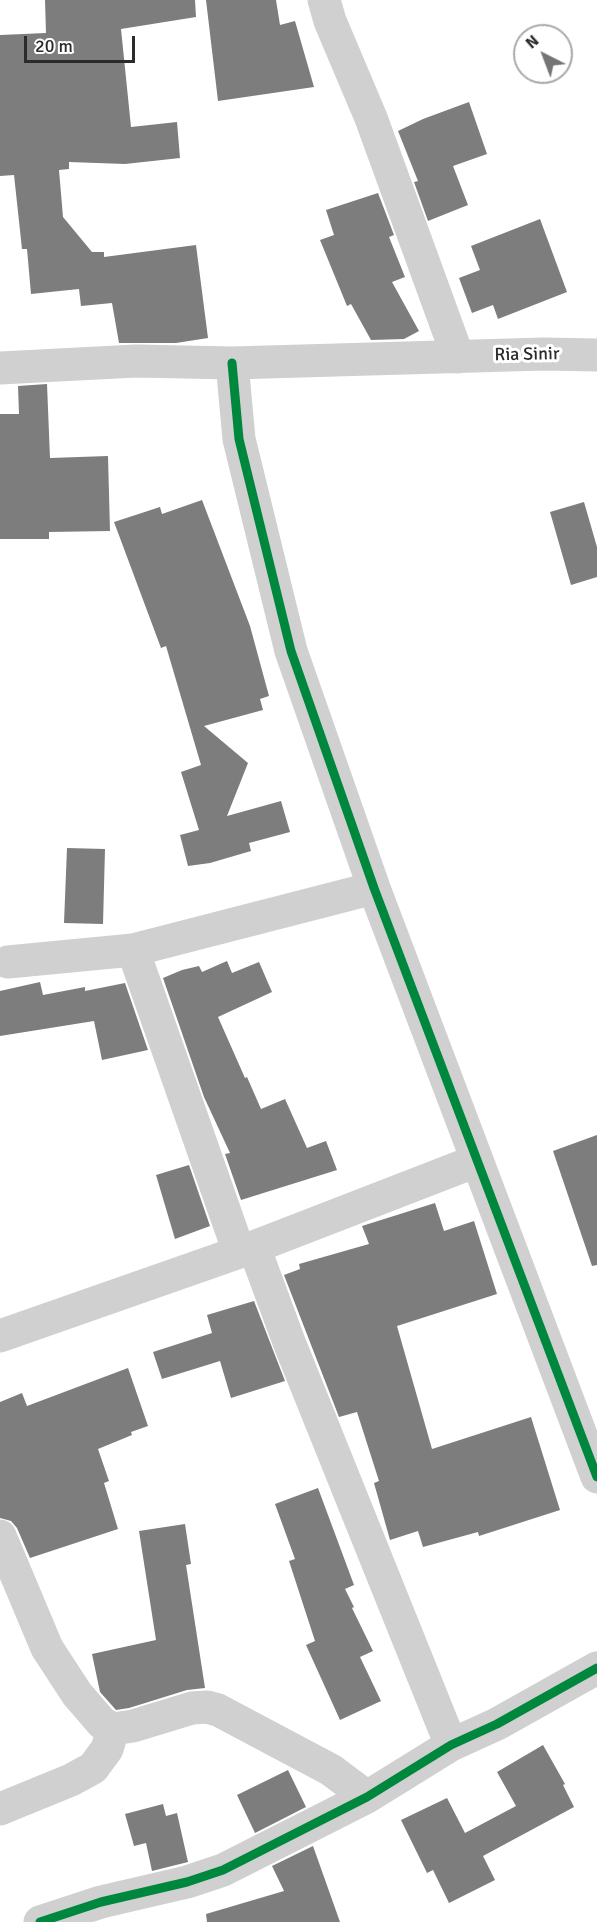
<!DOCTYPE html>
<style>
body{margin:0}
#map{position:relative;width:597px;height:1922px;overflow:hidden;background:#fff;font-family:Signika,sans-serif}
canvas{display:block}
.north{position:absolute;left:513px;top:24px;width:60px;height:60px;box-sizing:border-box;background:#fff;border:2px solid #aaa;border-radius:50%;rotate:318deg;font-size:16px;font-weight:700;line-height:24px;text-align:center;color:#2b2b2b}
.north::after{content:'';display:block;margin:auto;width:21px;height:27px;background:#757575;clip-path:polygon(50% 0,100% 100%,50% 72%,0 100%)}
.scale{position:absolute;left:24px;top:36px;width:111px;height:27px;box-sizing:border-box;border:3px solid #2b2b2b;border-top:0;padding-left:8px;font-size:18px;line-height:21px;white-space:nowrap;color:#2b2b2b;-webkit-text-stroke:4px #fff;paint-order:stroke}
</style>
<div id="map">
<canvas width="597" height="1922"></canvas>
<div class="north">N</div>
<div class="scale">20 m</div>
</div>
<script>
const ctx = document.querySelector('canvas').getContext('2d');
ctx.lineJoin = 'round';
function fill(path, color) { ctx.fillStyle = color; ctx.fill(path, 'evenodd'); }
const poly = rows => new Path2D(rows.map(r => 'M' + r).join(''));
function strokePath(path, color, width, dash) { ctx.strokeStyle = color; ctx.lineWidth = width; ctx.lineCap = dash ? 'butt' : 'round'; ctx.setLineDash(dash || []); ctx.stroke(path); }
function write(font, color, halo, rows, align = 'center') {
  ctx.font = font + ' Signika,sans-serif'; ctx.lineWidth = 6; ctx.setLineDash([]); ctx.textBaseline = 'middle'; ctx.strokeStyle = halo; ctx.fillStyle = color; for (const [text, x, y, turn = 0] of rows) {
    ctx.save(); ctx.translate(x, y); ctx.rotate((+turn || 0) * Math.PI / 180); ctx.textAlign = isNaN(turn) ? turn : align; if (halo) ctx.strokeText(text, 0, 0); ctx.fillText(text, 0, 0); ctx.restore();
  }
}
fill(poly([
 [45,0,195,0,196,17,121,29,131,127,177,122,180,158,125,164,69,162,69,169,59,170,63,217,92,252,104,252,104,257,196,245,208,338,176,343,119,343,112,303,81,306,79,289,31,294,27,249,22,249,14,175,0,176,0,35,46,33],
 [206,0,276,0,280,25,295,21,314,87,218,101],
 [469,102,487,154,453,166,468,205,428,221,414,182,418,181,398,131,423,119],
 [378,193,394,235,389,237,405,277,392,282,419,331,404,339,371,340,351,304,347,306,320,240,334,235,326,210],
 [540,219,567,292,498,319,493,305,472,313,459,278,480,270,471,246],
 [47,384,50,458,108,456,110,531,49,532,49,539,0,539,0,414,19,414,18,386],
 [202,500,250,626,269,696,260,699,263,710,204,726,248,763,227,816,281,801,290,832,249,843,251,851,210,863,188,866,180,835,199,830,181,772,201,765,166,646,161,648,114,522,160,507,162,514],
 [584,502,597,547,597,577,571,585,550,512],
 [67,848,105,849,103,924,64,923],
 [227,961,232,973,259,962,272,992,218,1017,245,1078,247,1077,261,1109,285,1099,307,1148,326,1141,337,1170,241,1200,225,1154,230,1153,204,1097,163,978,182,970,199,966,202,972],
 [40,982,43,995,85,987,85,991,125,983,148,1050,102,1060,94,1021,0,1036,0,991],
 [597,1135,597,1265,592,1266,553,1151],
 [189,1165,210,1226,175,1239,156,1175],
 [435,1203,444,1231,474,1221,497,1294,397,1326,432,1449,531,1417,560,1510,479,1536,478,1532,423,1547,418,1531,390,1540,374,1483,379,1481,357,1412,339,1417,284,1275,300,1269,299,1264,369,1244,362,1226],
 [254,1301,285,1381,231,1398,220,1361,162,1379,153,1352,212,1333,207,1315],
 [128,1368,148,1426,131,1432,132,1435,98,1449,109,1481,104,1483,118,1529,30,1558,17,1528,11,1521,0,1518,0,1402,22,1393,27,1406],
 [318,1488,354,1585,345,1589,354,1607,352,1608,373,1651,360,1657,381,1701,340,1720,306,1645,315,1641,289,1561,295,1559,275,1504],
 [185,1524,191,1564,186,1565,205,1688,187,1690,129,1708,116,1710,100,1692,92,1654,156,1640,139,1531],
 [543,1745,565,1784,563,1785,574,1807,483,1856,495,1880,449,1903,433,1870,427,1873,401,1820,447,1798,465,1833,516,1806,497,1772],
 [288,1770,306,1807,255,1833,237,1795],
 [163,1804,166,1816,177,1813,188,1862,152,1871,146,1843,134,1846,125,1814],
 [313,1846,340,1922,207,1922,206,1914,284,1891,272,1866]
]), '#7d7d7d');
strokePath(poly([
 [324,0,330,21,371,118,458,357],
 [232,363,239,439,291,651,374,888,597,1477],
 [0,368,136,361,232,363,544,354,597,355],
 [133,950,239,1252],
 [8,962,133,950,374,888],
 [254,1247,289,1342,451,1745],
 [0,1336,254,1247,476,1161],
 [0,1536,47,1648,77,1694,102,1723,113,1729,133,1726,192,1708,207,1707,218,1710,331,1770,367,1797],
 [0,1809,71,1780,93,1768,107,1749,113,1729],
 [40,1922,101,1902,187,1882,223,1870,367,1797,451,1745,497,1724,597,1668]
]), '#d0d0d0', 33);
strokePath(poly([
 [232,363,239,439,291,651,374,888,597,1477],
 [40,1922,101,1902,187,1882,223,1870,367,1797,451,1745,497,1724,597,1668]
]), '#00873e', 9);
write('18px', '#2b2b2b', '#fff', [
 ["Ria Sinir",527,355,-1]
]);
</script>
